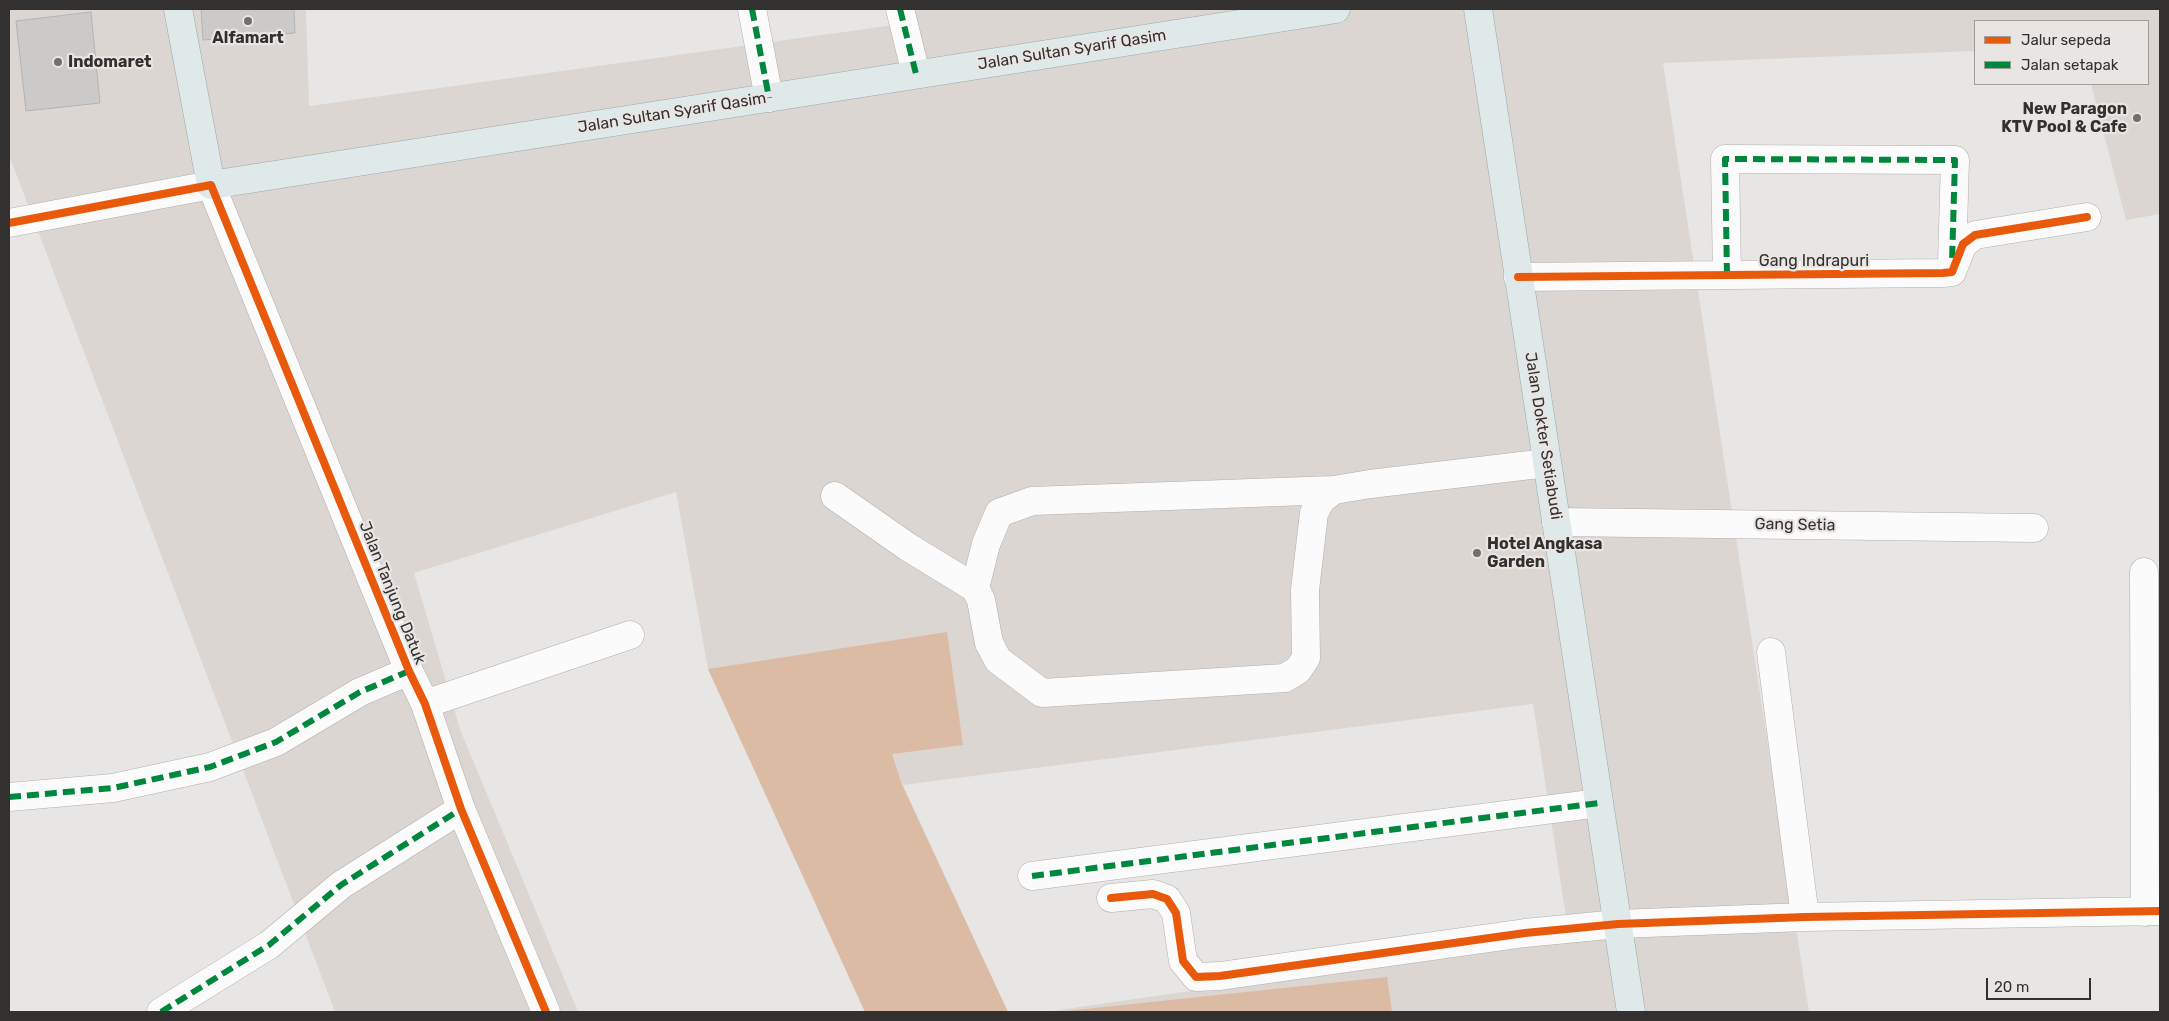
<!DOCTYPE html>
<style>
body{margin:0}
#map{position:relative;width:2169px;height:1021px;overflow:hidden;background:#e8e6e4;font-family:Rubik,sans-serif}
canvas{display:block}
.frame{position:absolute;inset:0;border:10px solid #333130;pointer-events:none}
.legend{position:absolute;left:1974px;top:20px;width:175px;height:65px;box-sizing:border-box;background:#e9e5e3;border:1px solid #a09d9b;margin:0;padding:6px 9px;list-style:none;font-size:15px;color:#333130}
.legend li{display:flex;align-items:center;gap:10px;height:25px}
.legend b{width:25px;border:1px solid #a09d9b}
.scale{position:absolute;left:1986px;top:978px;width:105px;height:22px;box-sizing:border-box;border:2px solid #333130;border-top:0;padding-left:6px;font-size:15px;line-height:18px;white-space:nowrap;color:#333130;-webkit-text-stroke:4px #e9e5e3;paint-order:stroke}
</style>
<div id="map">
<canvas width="2169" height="1021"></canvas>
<div class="frame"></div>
<ul class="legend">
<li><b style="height:6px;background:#e8590c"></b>Jalur sepeda</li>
<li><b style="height:6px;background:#00873e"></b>Jalan setapak</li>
</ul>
<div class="scale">20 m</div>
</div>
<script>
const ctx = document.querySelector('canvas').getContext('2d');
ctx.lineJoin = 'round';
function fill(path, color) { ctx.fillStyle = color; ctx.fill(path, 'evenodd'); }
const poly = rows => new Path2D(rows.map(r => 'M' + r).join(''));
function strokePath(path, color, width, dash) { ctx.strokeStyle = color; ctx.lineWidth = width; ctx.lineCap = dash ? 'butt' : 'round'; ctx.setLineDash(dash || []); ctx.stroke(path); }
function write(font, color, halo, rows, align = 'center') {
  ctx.font = font + ' Rubik,sans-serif'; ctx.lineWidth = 4.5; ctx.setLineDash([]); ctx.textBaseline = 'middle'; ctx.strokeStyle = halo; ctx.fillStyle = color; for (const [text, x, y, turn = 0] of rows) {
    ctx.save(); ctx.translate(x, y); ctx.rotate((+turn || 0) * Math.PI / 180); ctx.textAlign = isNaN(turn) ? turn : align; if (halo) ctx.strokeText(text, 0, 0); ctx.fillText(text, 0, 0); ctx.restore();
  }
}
fill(poly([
 [9,9,306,9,309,106,894,25,891,9,2160,9,2160,214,2126,220,2091,84,2148,84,2148,21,1975,21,1975,51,1663,63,1809,1012,1045,1012,1569,936,1533,704,903,785,1008,1012,865,1012,708,669,676,492,414,573,461,732,578,1012,335,1012,9,155]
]), '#dbd6d1');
fill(poly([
 [947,632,963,745,892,754,902,785,1008,1012,865,1012,708,669],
 [1387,977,1392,1012,1057,1012]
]), '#dcbba4');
const building = poly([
 [201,9,294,9,295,33,203,40,201,9],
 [91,12,100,103,26,111,16,21,91,12]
]);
fill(building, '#cbcac8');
strokePath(building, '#b6b4b3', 1);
const minor = poly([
 [752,9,769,98],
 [900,9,916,74],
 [9,223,211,185,409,671,425,704,461,809,546,1012],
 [1727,275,1725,159,1955,160,1952,263],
 [1518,277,1943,273,1952,272,1963,244,1975,235,2087,217],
 [835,496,908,547,975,588,981,600,989,643,998,660,1042,693,1285,678,1298,670,1306,658,1305,590,1314,513,1321,500,1334,490,1370,484,1547,463],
 [1556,522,2034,528],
 [2144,572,2145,912],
 [975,588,986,544,999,513,1032,501,1334,490],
 [1771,652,1805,917],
 [425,704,630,635],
 [9,797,113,788,210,767,276,742,360,692,409,671],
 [1032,876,1599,803],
 [1111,898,1153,894,1167,899,1176,913,1183,961,1196,977,1220,976,1525,933,1618,924,1805,917,2160,911],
 [161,1012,269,945,341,885,461,809]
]);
const major = poly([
 [178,9,211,185,1336,9],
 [1478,9,1631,1012]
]);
strokePath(minor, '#b0aeae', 29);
strokePath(major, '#9dabab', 29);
strokePath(minor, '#fcfbfb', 28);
strokePath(major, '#e0e9e9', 28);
strokePath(poly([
 [752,9,769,98],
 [900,9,916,74],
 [1727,275,1725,159,1955,160,1952,262],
 [9,797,113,788,210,767,276,742,360,692,409,671],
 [1032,876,1599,803],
 [161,1012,269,945,341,885,461,809]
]), '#00873e', 6, [12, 6]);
strokePath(poly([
 [9,223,211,185,409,671,425,704,461,809,546,1012],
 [1518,277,1943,273,1952,272,1963,244,1975,235,2087,217],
 [1111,898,1153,894,1167,899,1176,913,1183,961,1196,977,1220,976,1525,933,1618,924,1805,917,2160,911]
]), '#e8590c', 8);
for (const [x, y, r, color] of [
 [248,21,5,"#72706f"],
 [58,62,5,"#72706f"],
 [2137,118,5,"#72706f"],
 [1477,553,5,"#72706f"]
]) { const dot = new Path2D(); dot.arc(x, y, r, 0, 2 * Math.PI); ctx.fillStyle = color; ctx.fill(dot); strokePath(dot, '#e9e5e3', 2); }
write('bold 16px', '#333130', '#e9e5e3', [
 ["Alfamart",248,38,"center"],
 ["Indomaret",68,62],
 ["New Paragon",2127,109,"right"],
 ["KTV Pool & Cafe",2127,127,"right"],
 ["Hotel Angkasa",1487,544],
 ["Garden",1487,562]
], 'left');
write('16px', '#333130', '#e9e5e3', [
 ["Jalan Sultan Syarif Qasim",1072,50,-9],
 ["Jalan Sultan Syarif Qasim",672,113,-9],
 ["Gang Indrapuri",1814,261],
 ["Jalan Dokter Setiabudi",1543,436,81],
 ["Gang Setia",1795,525,1],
 ["Jalan Tanjung Datuk",392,593,68]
]);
</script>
